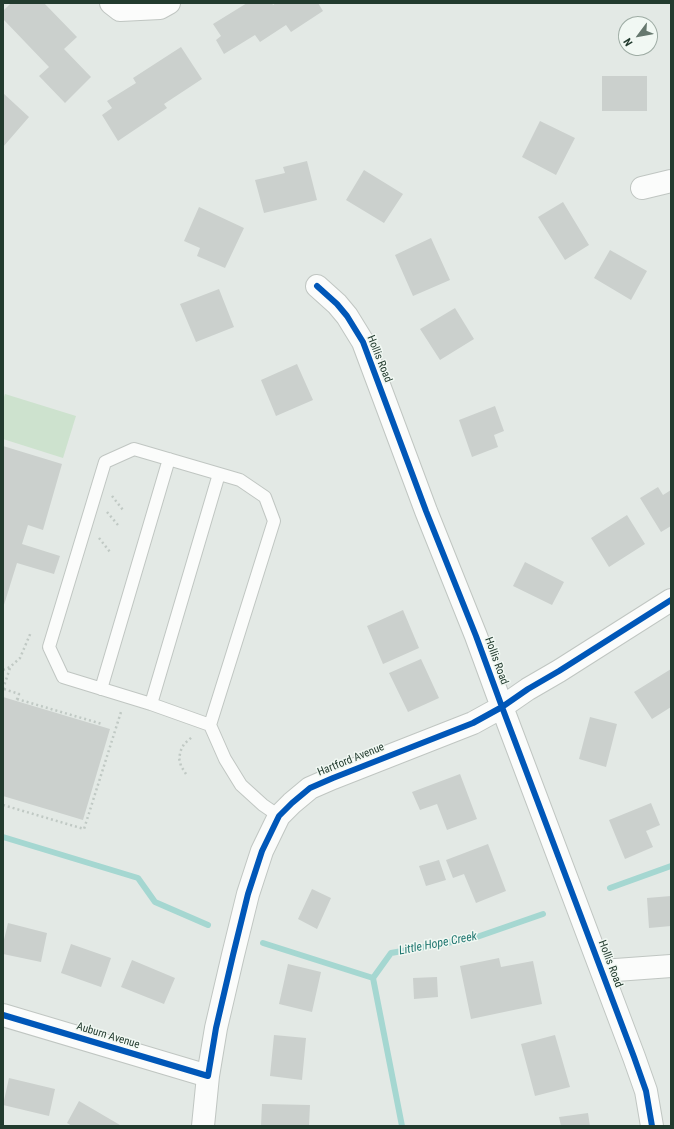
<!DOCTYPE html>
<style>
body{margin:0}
#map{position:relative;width:674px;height:1129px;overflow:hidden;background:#e3e9e5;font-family:"Roboto Condensed",sans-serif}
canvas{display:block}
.frame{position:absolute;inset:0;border:4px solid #223b2e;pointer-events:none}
.north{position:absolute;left:618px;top:16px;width:40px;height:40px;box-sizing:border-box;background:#f1f8f3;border:1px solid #9eaca4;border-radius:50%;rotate:238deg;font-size:11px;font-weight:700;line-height:16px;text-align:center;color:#223b2e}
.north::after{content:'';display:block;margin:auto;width:14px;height:18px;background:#66786e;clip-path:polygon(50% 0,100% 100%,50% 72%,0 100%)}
</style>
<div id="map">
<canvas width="674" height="1129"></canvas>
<div class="frame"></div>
<div class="north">N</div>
</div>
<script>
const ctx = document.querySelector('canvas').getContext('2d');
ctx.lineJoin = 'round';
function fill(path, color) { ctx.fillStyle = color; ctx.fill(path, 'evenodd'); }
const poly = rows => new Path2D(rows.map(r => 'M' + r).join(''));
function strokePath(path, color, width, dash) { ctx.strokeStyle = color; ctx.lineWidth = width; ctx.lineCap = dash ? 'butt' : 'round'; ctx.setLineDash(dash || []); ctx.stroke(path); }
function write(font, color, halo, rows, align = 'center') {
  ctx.font = font + ' "Roboto Condensed",sans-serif'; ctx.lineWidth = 3; ctx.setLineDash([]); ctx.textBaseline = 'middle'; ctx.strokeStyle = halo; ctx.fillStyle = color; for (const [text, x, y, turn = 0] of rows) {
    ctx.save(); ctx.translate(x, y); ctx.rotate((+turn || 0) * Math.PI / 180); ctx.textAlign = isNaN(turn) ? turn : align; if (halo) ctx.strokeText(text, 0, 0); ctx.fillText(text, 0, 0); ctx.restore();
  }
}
fill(poly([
 [5,394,76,416,63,458,3,439,3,400]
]), '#cde2ce');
strokePath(poly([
 [3,837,138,878,155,902,208,925],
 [610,888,671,866],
 [263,943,373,978],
 [402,1126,373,978,391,953,474,938,543,914]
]), '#a5d7d1', 6);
fill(poly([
 [11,3,44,3,77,37,64,49,91,77,65,103,39,76,49,67,3,19,3,11],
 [247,3,272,3,273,5,276,3,318,3,323,11,291,32,286,25,260,42,255,35,224,54,216,40,221,36,213,24],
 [181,47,202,79,164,104,167,108,118,141,102,115,112,108,107,101,136,83,133,78],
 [602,76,647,76,647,111,602,111],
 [3,93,29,117,3,147],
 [540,121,575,138,556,175,522,157],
 [307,161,317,200,264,213,255,180,285,173,283,167],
 [364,170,403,194,384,223,346,200],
 [563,202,589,245,565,260,538,217],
 [199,207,244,228,225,268,197,256,200,248,184,241],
 [431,238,450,280,413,296,395,255],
 [610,250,647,271,631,300,594,278],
 [219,289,234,327,196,342,180,304],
 [455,308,474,339,440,360,420,329],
 [297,364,313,400,276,416,261,380],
 [495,406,504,431,494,435,498,447,472,457,459,420],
 [3,446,62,464,43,530,28,525,22,544,60,556,54,574,17,563,3,608],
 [658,487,663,495,671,490,671,526,661,532,640,498],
 [627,515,645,544,609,567,591,538],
 [525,562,564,582,552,605,513,586],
 [403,610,419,648,383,664,367,626],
 [421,659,439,698,408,712,389,673],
 [671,669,671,707,652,719,634,692],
 [3,697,110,729,83,820,3,796],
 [590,717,617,724,606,767,579,759],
 [460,774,477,819,447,830,437,804,420,810,412,792],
 [651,803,660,825,646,831,653,847,625,859,609,820],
 [488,844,506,891,476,903,464,874,453,878,446,860],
 [439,860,446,880,426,886,419,866],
 [312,889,331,898,317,929,298,919],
 [671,896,671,926,649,928,647,898],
 [8,923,47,933,41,962,3,954,3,944],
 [71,944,111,958,101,987,61,973],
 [499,958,501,967,533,961,542,1004,471,1019,460,966],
 [132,960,175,978,164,1004,121,987],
 [288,964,321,972,312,1012,279,1004],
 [437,977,438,997,414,999,413,978],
 [274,1035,306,1038,302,1080,270,1076],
 [555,1035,570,1087,535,1096,521,1044],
 [9,1078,55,1089,49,1116,3,1105],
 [79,1101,120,1125,120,1126,72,1126,67,1123],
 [262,1104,310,1105,309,1126,261,1126],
 [588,1113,590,1126,561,1126,559,1117]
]), '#cbd0cd');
const service = poly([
 [101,689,169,459],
 [151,704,219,474],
 [210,725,151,704,63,677,49,647,105,462,134,449,240,480,265,497,274,521,210,725,225,759,241,785,263,805,279,816]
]);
const minor = poly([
 [111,3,120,10,160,8,169,3],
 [642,188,671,181],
 [317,286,337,304,347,316,363,342,426,511,476,636,502,707,634,1057,646,1091,652,1126],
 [602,971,671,966],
 [3,1015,208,1076],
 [203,1126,208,1076,216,1028,233,955,248,894,262,851,279,816,292,803,310,788,333,778,473,723,502,707,528,689,559,671,671,600]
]);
strokePath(service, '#c0c6c2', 14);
strokePath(minor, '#c0c6c2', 24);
strokePath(poly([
 [112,496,123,510],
 [107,512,118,525],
 [99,538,110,552],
 [3,670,10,667,20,658,31,632],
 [3,689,10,668],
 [4,689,19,694,16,702],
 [17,699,102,724],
 [186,774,181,766,179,758,181,750,184,744,192,737],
 [3,805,84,829,121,712]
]), '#c0c9c4', 2.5, [2, 3]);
strokePath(service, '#fbfcfb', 12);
strokePath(minor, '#fbfcfb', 22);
strokePath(poly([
 [317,286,337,304,347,316,363,342,426,511,476,636,502,707,634,1057,646,1091,652,1126],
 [3,1015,208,1076,216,1028,233,955,248,894,262,851,279,816,292,803,310,788,333,778,473,723,502,707,528,689,559,671,671,600]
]), '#0057b8', 6);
write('11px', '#223b2e', '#f1f8f3', [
 ["Hollis Road",379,359,68],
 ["Hollis Road",496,661,70],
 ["Hartford Avenue",351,760,-22],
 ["Hollis Road",610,964,69],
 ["Auburn Avenue",108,1036,17]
]);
write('italic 12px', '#1e756f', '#f1f8f3', [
 ["Little Hope Creek",438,944,-11]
]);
</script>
